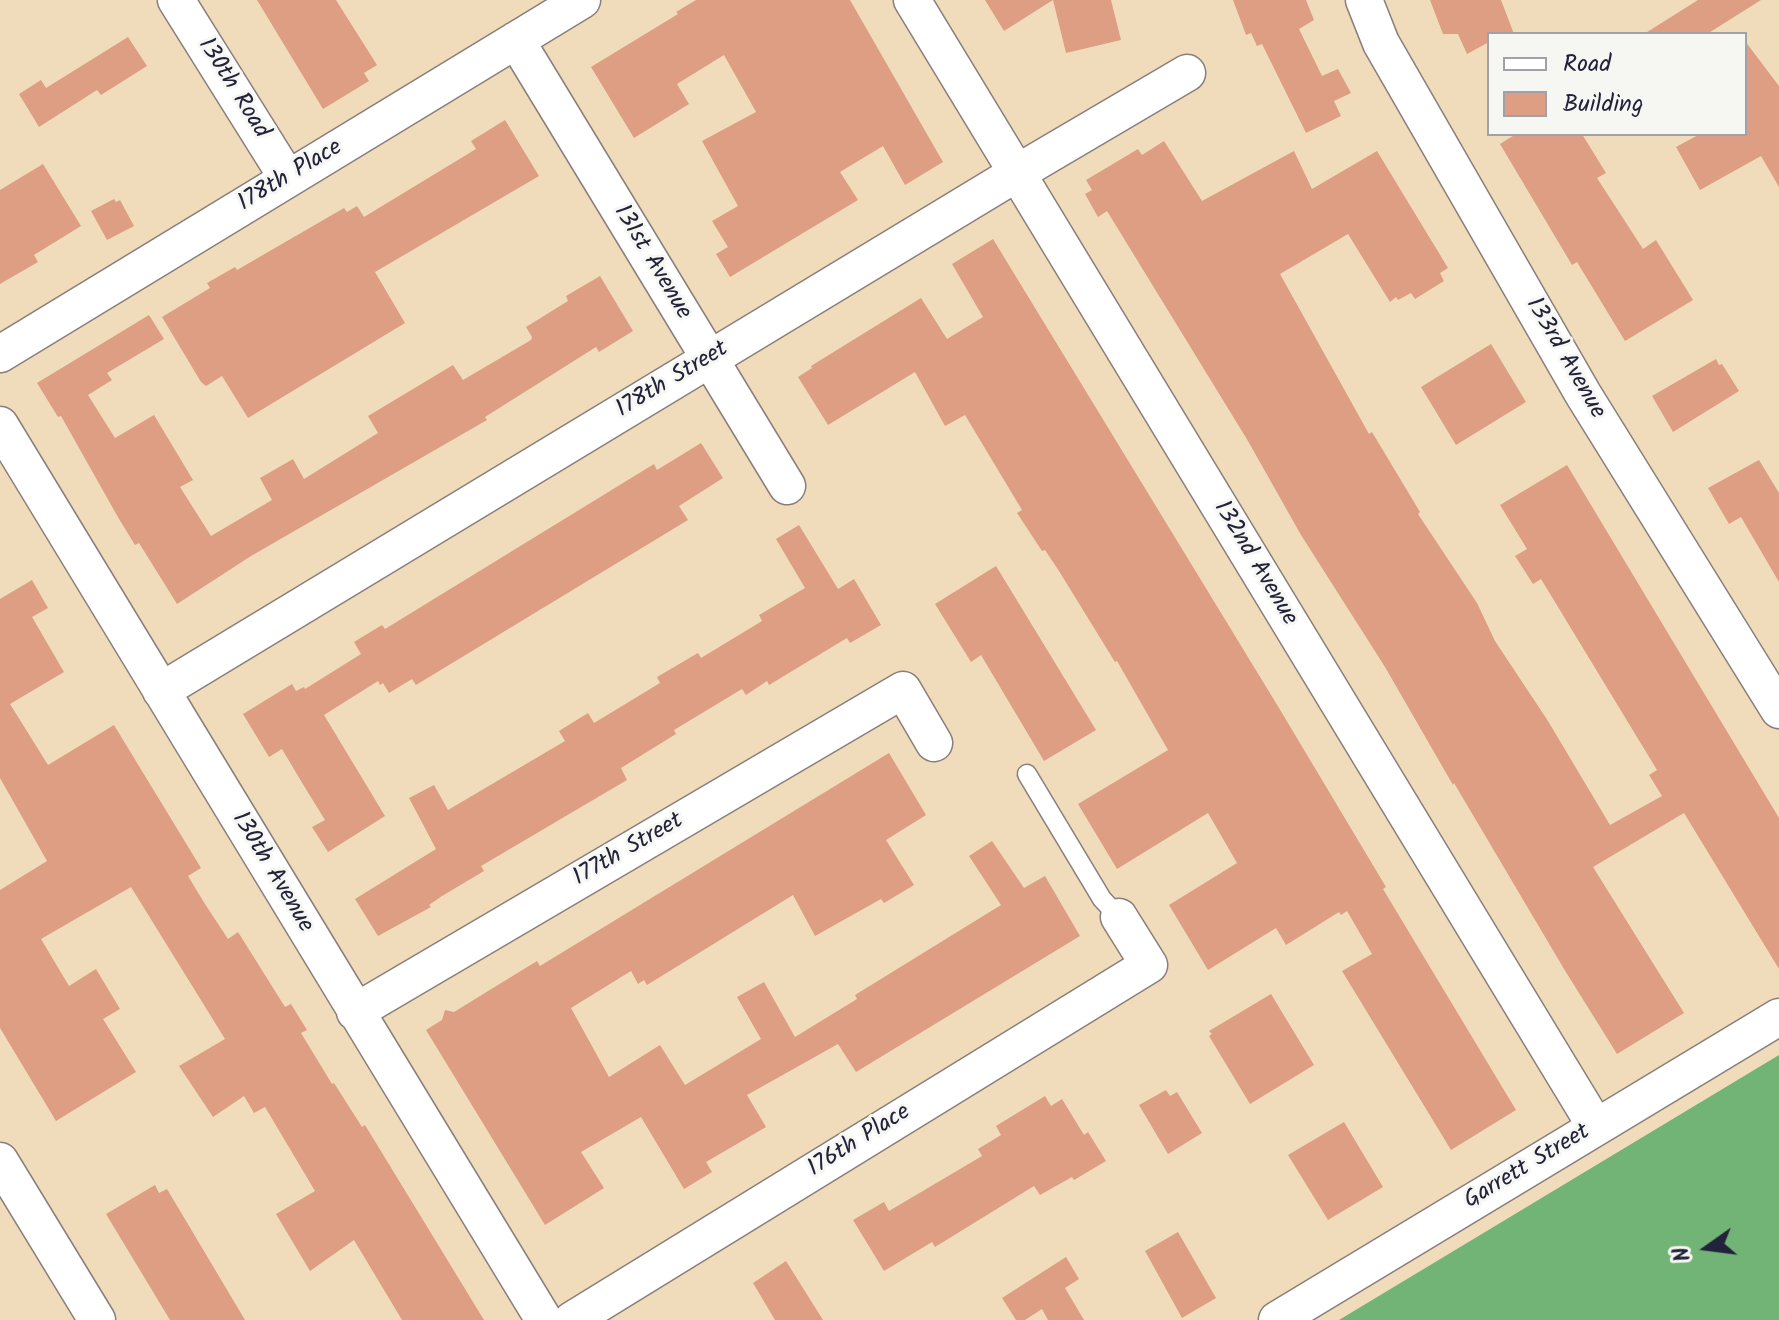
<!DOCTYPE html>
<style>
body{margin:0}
#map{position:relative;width:1779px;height:1320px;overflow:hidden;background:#f0dcbb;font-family:Kalam,sans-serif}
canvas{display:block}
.legend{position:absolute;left:1487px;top:32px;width:260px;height:104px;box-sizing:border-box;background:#f6f6f2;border:2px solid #a1a1a9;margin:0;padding:10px 14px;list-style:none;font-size:24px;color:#22223b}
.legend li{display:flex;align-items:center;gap:16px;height:40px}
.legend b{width:40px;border:2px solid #a1a1a9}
.north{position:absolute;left:1667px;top:1208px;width:80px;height:80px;-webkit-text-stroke:6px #f6f6f2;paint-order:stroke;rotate:256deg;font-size:22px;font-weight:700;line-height:32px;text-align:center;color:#22223b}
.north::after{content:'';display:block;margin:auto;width:28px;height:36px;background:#22223b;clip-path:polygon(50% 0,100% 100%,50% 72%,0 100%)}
</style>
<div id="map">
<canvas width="1779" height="1320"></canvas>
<ul class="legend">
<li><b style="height:10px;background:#fff"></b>Road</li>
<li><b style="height:22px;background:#dd9e83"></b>Building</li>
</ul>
<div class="north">N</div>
</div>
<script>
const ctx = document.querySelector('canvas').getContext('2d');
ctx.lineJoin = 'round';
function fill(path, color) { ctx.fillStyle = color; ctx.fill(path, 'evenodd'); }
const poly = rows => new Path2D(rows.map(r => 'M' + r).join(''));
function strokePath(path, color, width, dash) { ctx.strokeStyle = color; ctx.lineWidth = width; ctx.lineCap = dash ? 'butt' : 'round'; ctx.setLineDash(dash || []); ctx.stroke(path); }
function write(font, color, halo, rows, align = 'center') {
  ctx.font = font + ' Kalam,sans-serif'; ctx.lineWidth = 6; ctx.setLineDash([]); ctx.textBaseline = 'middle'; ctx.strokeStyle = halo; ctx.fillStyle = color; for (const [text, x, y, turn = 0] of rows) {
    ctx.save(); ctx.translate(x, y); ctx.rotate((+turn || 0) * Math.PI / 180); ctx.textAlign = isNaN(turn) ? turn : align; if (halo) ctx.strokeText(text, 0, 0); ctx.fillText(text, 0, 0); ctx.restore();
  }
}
fill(poly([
 [1779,1055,1779,1320,1339,1320]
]), '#72b376');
fill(poly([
 [257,0,336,0,377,65,364,73,369,81,323,109],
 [696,0,850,0,943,162,905,185,883,146,840,172,858,200,730,277,716,254,728,247,712,221,738,206,702,141,756,112,724,55,677,84,689,104,634,138,591,67,678,14,676,12],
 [985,0,1053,0,1004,31],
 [1053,0,1111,0,1121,40,1066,53],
 [1233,0,1306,0,1314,20,1299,29,1322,76,1338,69,1351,93,1334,101,1341,116,1306,133,1262,44,1257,46,1251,33,1246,35],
 [1430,0,1501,0,1514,34,1489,34,1489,42,1467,54,1458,34,1443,34],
 [1698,0,1761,0,1707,34,1644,34],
 [128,37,147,66,101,95,97,90,39,127,19,94,41,80,46,88],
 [1745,41,1779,86,1779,187,1761,156,1700,190,1676,147,1700,134,1745,134],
 [505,120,539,176,375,272,405,323,248,418,222,376,206,386,201,382,162,317,210,288,207,283,235,267,237,270,344,208,347,212,357,206,364,217,476,149,471,141],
 [1516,134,1582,134,1606,173,1597,178,1643,249,1656,240,1693,300,1625,341,1577,262,1572,265,1500,144],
 [1164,141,1202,201,1294,151,1312,189,1377,151,1448,268,1440,273,1444,281,1415,299,1411,293,1398,300,1396,297,1390,302,1348,234,1280,274,1369,434,1372,432,1420,512,1418,514,1477,603,1495,641,1548,721,1610,825,1662,796,1649,775,1657,770,1541,579,1533,584,1515,556,1527,549,1500,505,1567,465,1779,818,1779,969,1684,813,1593,867,1684,1013,1617,1054,1564,969,1454,783,1453,785,1385,667,1301,535,1248,441,1107,211,1098,217,1085,194,1092,190,1086,180,1138,149,1142,155],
 [43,164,81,226,34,255,38,262,0,284,0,190],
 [114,199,116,202,120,200,134,226,107,240,91,211],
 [993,239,1279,708,1386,887,1383,889,1516,1110,1451,1150,1342,971,1372,954,1347,911,1341,915,1339,912,1286,945,1276,928,1208,970,1169,905,1237,863,1208,813,1117,869,1078,804,1168,750,1117,661,1115,662,1059,571,1045,550,1042,551,1017,513,1022,510,965,415,945,426,915,372,828,425,798,377,812,368,811,366,921,298,947,339,983,317,952,264],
 [600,276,633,331,599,352,596,347,485,417,487,420,251,556,177,604,139,543,135,545,119,519,61,416,58,417,37,383,149,315,164,339,107,373,112,380,88,395,115,438,154,415,193,480,180,487,211,536,272,500,260,478,293,459,304,479,378,433,368,416,453,365,463,380,531,340,532,337,526,327,568,301,566,296],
 [1491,344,1526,402,1456,445,1421,387],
 [1716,359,1719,365,1722,364,1739,391,1673,432,1652,396],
 [701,443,723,478,679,506,688,520,416,685,412,679,389,693,383,683,380,685,378,681,324,715,385,816,328,852,312,827,325,820,304,786,282,749,269,757,243,714,292,684,296,691,304,687,305,689,361,654,354,642,382,625,385,629,654,464,657,470],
 [1759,460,1779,493,1779,582,1741,517,1729,524,1708,488],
 [799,525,838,589,854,579,881,625,850,643,847,638,769,685,767,681,746,695,742,689,674,730,676,734,621,768,627,780,481,866,484,871,442,896,429,905,431,907,378,936,355,899,436,849,409,798,434,785,448,810,565,741,559,731,588,713,594,723,660,683,657,677,698,653,701,658,762,621,759,615,805,588,776,539],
 [996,566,1096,730,1044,761,981,655,971,662,935,604],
 [32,580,48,608,32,617,64,672,10,704,48,765,114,725,201,868,188,876,205,904,228,939,238,932,285,1007,291,1004,307,1030,301,1033,332,1084,334,1083,362,1127,365,1125,484,1320,402,1320,354,1240,310,1271,276,1214,315,1191,265,1107,254,1113,244,1096,213,1117,179,1066,225,1039,131,887,41,939,69,986,96,969,120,1009,103,1019,136,1072,56,1121,0,1028,0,890,47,861,0,778,0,599],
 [889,753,926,815,886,840,914,885,884,903,881,899,815,936,793,895,647,985,644,980,638,984,631,971,571,1008,609,1077,660,1045,685,1085,761,1039,737,997,764,982,795,1037,857,999,855,995,1001,905,969,856,992,841,1024,888,1045,876,1080,936,856,1072,838,1044,747,1095,766,1127,706,1162,712,1172,684,1189,641,1117,581,1152,604,1188,545,1225,426,1030,442,1020,445,1010,454,1012,537,961,540,966],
 [1271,994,1314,1065,1250,1104,1209,1036,1212,1034,1209,1031],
 [1166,1090,1170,1096,1177,1092,1202,1133,1168,1154,1139,1105],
 [1045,1096,1051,1106,1062,1099,1084,1135,1088,1132,1106,1161,1074,1180,1072,1177,1040,1195,1034,1186,935,1247,932,1242,884,1271,853,1220,884,1202,889,1211,982,1156,978,1149,1001,1135,996,1126],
 [1344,1122,1383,1187,1328,1220,1288,1155],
 [155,1185,159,1193,167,1189,245,1320,170,1320,106,1214],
 [1178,1232,1216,1298,1182,1318,1145,1251],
 [1066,1257,1079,1279,1065,1288,1084,1320,1048,1320,1042,1309,1025,1320,1016,1320,1002,1298],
 [786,1261,823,1320,775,1320,753,1283]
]), '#dd9e83');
const service = poly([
 [1027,774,1102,899,1119,917]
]);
const minor = poly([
 [176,0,288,179],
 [912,0,1596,1127],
 [1364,0,1381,43,1583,394,1779,710],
 [516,40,787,486],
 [0,354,582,0],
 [0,425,544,1320],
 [161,691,1017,173,1187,73],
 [355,1012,903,690,934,743],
 [0,1161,97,1320],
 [572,1320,1149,965,1119,917],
 [1277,1320,1779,1017]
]);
strokePath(service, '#897f7b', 21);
strokePath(minor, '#897f7b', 39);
strokePath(service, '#fff', 18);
strokePath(minor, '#fff', 36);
write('24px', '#22223b', '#f6f6f2', [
 ["130th Road",232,89,58],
 ["178th Place",291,177,-31],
 ["131st Avenue",651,263,59],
 ["133rd Avenue",1564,359,60],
 ["178th Street",673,381,-31],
 ["132nd Avenue",1254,564,59],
 ["177th Street",629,851,-30],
 ["130th Avenue",271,873,59],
 ["176th Place",860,1142,-32],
 ["Garrett Street",1528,1168,-31]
]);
</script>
